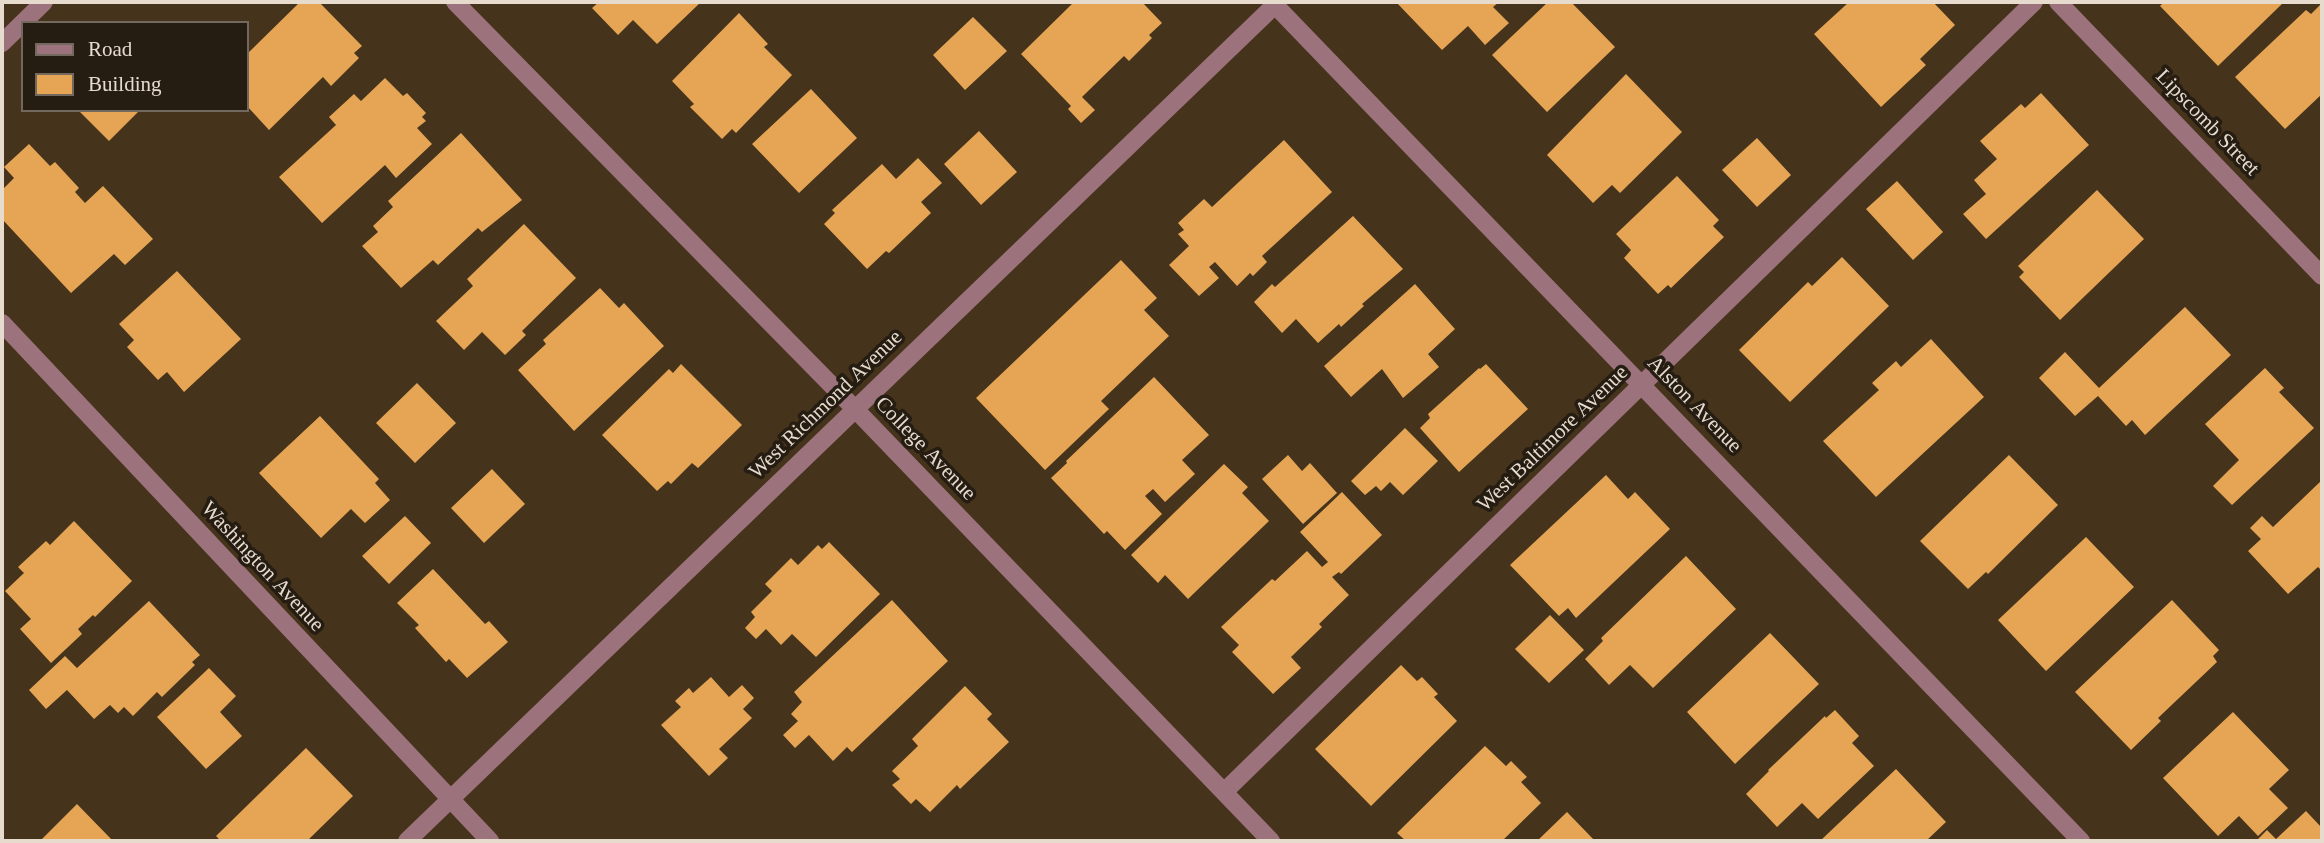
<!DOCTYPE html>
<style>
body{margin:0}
#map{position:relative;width:2324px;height:843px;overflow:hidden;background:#45331c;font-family:"Times New Roman",serif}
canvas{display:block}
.frame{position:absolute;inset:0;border:4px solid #e7dbce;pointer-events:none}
.legend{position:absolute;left:21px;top:21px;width:228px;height:91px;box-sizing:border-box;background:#251c12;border:2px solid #73685d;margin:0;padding:9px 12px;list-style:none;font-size:21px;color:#e7dbce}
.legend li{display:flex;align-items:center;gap:14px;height:35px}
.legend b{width:35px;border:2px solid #73685d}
</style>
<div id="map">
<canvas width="2324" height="843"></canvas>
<div class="frame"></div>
<ul class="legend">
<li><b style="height:9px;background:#9c727c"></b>Road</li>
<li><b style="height:19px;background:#e5a554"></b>Building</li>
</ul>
</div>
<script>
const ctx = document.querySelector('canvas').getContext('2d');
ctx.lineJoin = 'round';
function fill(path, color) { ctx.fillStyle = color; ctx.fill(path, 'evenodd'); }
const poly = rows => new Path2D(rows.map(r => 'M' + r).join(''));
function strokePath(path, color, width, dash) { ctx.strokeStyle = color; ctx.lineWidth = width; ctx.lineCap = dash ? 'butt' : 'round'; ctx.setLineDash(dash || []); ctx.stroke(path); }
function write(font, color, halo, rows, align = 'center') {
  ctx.font = font + ' "Times New Roman",serif'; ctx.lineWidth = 7; ctx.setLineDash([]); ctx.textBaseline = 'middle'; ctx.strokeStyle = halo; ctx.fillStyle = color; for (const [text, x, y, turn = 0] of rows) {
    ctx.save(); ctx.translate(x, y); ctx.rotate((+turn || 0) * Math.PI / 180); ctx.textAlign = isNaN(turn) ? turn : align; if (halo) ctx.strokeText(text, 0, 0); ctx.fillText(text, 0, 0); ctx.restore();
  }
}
fill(poly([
 [300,2,319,2,362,46,354,53,359,58,331,86,323,77,269,130,247,106,247,54],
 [599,2,701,2,657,44,633,20,618,35,592,8],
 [1074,2,1142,2,1162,23,1149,35,1152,38,1129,61,1124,56,1082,97,1095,110,1081,123,1068,109,1071,106,1021,54],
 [1396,2,1499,2,1493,7,1509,23,1485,45,1468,26,1442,50],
 [1548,2,1571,2,1615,47,1547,112,1492,55],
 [1849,2,1933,2,1955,25,1920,59,1926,65,1881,107,1814,34],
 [2164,2,2284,2,2218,66,2160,6],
 [2322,3,2322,94,2285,129,2235,77,2306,10,2311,14],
 [739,13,768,44,764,47,792,75,736,133,732,129,722,139,690,107,694,104,672,81],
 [973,17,1007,51,965,90,933,55],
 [1626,74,1682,132,1620,193,1612,185,1593,203,1547,155],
 [385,78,403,96,407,93,426,113,422,117,426,121,417,128,432,144,396,178,385,165,322,223,279,177,336,125,329,117,354,94,361,101],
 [811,89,857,138,799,193,752,144],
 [2041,93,2089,145,1986,239,1963,214,1986,194,1974,180,1997,159,1980,141,2021,104,2025,108],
 [78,110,140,110,109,141],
 [979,131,1017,172,981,205,944,164],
 [461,133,522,200,482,232,478,228,438,265,433,260,401,288,362,246,378,232,373,226,393,207,388,201],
 [1757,138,1791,175,1757,207,1722,170],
 [1284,140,1332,192,1262,256,1267,262,1253,276,1250,273,1237,286,1215,262,1209,267,1219,278,1199,296,1169,265,1189,246,1178,234,1184,230,1178,223,1204,199,1212,207],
 [29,144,50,166,55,162,79,188,75,192,85,203,103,186,153,239,125,265,114,254,71,293,2,219,2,190,14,178,4,167],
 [918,158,942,183,921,202,931,213,889,253,886,251,867,269,824,224,835,213,832,210,882,164,896,179],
 [1677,176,1719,220,1713,226,1724,237,1671,288,1668,285,1658,294,1624,258,1631,250,1616,234],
 [1897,181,1943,232,1913,260,1866,209],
 [2097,190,2144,239,2060,320,2019,277,2024,272,2018,266],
 [1353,216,1403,269,1362,304,1364,306,1341,327,1339,324,1318,343,1296,319,1282,333,1254,302,1272,284,1275,287],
 [524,224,576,278,522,331,526,335,505,355,482,332,464,350,436,321,473,286,467,279],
 [1842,257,1889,306,1790,402,1739,350,1808,282,1812,286],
 [1121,260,1157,298,1144,310,1169,336,1101,401,1109,409,1045,470,976,398],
 [177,271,241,339,184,392,167,372,158,380,127,347,134,340,119,324],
 [1415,284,1455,329,1428,354,1439,367,1403,398,1382,369,1351,397,1324,366],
 [600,288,619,308,624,303,664,346,574,431,518,370,546,344,543,340],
 [2185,307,2231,355,2145,435,2132,420,2126,426,2098,396,2075,416,2039,378,2065,352,2099,388],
 [1931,339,1984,397,1876,497,1823,441,1879,390,1872,383,1896,361,1901,367],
 [681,364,742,425,698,468,692,463,671,484,668,481,657,491,602,435,669,369,673,373],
 [1486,364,1528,409,1459,472,1420,428,1430,418,1428,414,1479,368,1480,369],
 [2265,368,2284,388,2279,392,2314,428,2232,505,2213,486,2239,460,2205,424],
 [1154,377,1209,435,1182,460,1195,474,1165,502,1153,489,1145,496,1162,514,1125,550,1107,531,1104,534,1051,478,1067,463,1066,461],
 [417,383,456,423,415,463,376,423],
 [320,416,379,479,375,483,390,500,365,523,351,509,321,538,259,473],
 [1405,428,1438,461,1403,495,1390,482,1381,491,1376,486,1365,495,1351,481],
 [1288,455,1302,471,1310,463,1337,493,1303,524,1262,479],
 [2009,455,2058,505,1988,574,1986,572,1968,589,1920,541],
 [1224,464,1248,487,1242,493,1269,521,1188,599,1165,575,1158,583,1131,555],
 [492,469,525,504,484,543,451,508],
 [1606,475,1628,499,1635,492,1670,529,1576,618,1568,608,1559,616,1510,565],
 [2322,480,2322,571,2318,567,2288,594,2248,551,2261,539,2250,528,2262,516,2273,527],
 [1342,492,1382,535,1341,574,1339,572,1332,577,1349,595,1319,624,1322,627,1291,657,1301,668,1273,694,1232,652,1239,645,1221,627,1272,579,1275,581,1307,551,1322,567,1328,562,1300,532],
 [405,516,431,543,389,584,362,556],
 [74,521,132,581,95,617,93,615,78,629,82,634,51,663,20,629,31,619,5,591,24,573,18,567,46,541,50,545],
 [2086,537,2134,587,2046,671,1998,620],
 [829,542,880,594,816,657,792,634,781,645,766,629,756,639,745,628,755,617,751,612,772,591,765,584,791,558,798,565,818,545,822,549],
 [1686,556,1736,609,1653,688,1630,665,1609,685,1585,659,1603,641,1601,638],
 [433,569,485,624,489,621,508,642,467,678,449,659,446,662,415,628,419,625,397,603],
 [892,600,948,661,852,752,847,747,833,761,809,735,795,748,783,735,798,721,791,714,802,702,794,692],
 [2172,600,2219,650,2213,656,2217,662,2158,718,2161,721,2131,750,2075,692],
 [149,601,200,655,192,662,195,665,162,697,157,692,133,716,124,707,118,713,110,705,94,719,67,690,46,709,29,690,65,656,77,668],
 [1550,615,1584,650,1549,683,1515,649],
 [1770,633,1819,684,1735,764,1687,712],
 [1401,665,1417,681,1422,677,1438,694,1434,697,1457,721,1371,806,1315,749],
 [209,668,236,696,220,712,242,736,206,769,157,717],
 [711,677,729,697,742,685,754,698,743,709,752,718,719,749,728,758,709,776,661,725,681,707,675,701,689,688,693,693],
 [965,686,992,714,987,719,1009,742,960,789,957,785,930,812,916,799,911,804,892,785,900,779,892,771,918,746,912,739],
 [1835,710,1859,736,1852,743,1874,766,1818,819,1802,803,1777,827,1746,794,1769,771,1768,770,1825,716,1826,718],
 [2233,712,2289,770,2269,789,2288,808,2258,836,2239,816,2218,836,2163,778],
 [1485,746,1506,766,1511,761,1527,777,1521,782,1541,803,1502,841,1406,841,1397,833],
 [306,748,353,796,307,841,221,841,216,836],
 [1896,769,1946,822,1926,841,1820,841],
 [77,804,113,841,44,841,42,839],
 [2306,811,2322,828,2322,841,2256,841,2267,830,2276,839],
 [1567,812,1595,841,1537,841]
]), '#e5a554');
strokePath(poly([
 [455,2,855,409,1271,841],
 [1272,2,2081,841],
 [2058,2,2322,276],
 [2,43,44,2],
 [2,323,490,841],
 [1224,792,2034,2],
 [407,841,1278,2]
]), '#9c727c', 18);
write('21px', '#e7dbce', '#251c12', [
 ["Lipscomb Street",2207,123,46],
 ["West Richmond Avenue",826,405,-44],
 ["Alston Avenue",1694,405,46],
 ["West Baltimore Avenue",1553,439,-44],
 ["College Avenue",925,449,46],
 ["Washington Avenue",262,567,47]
]);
</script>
